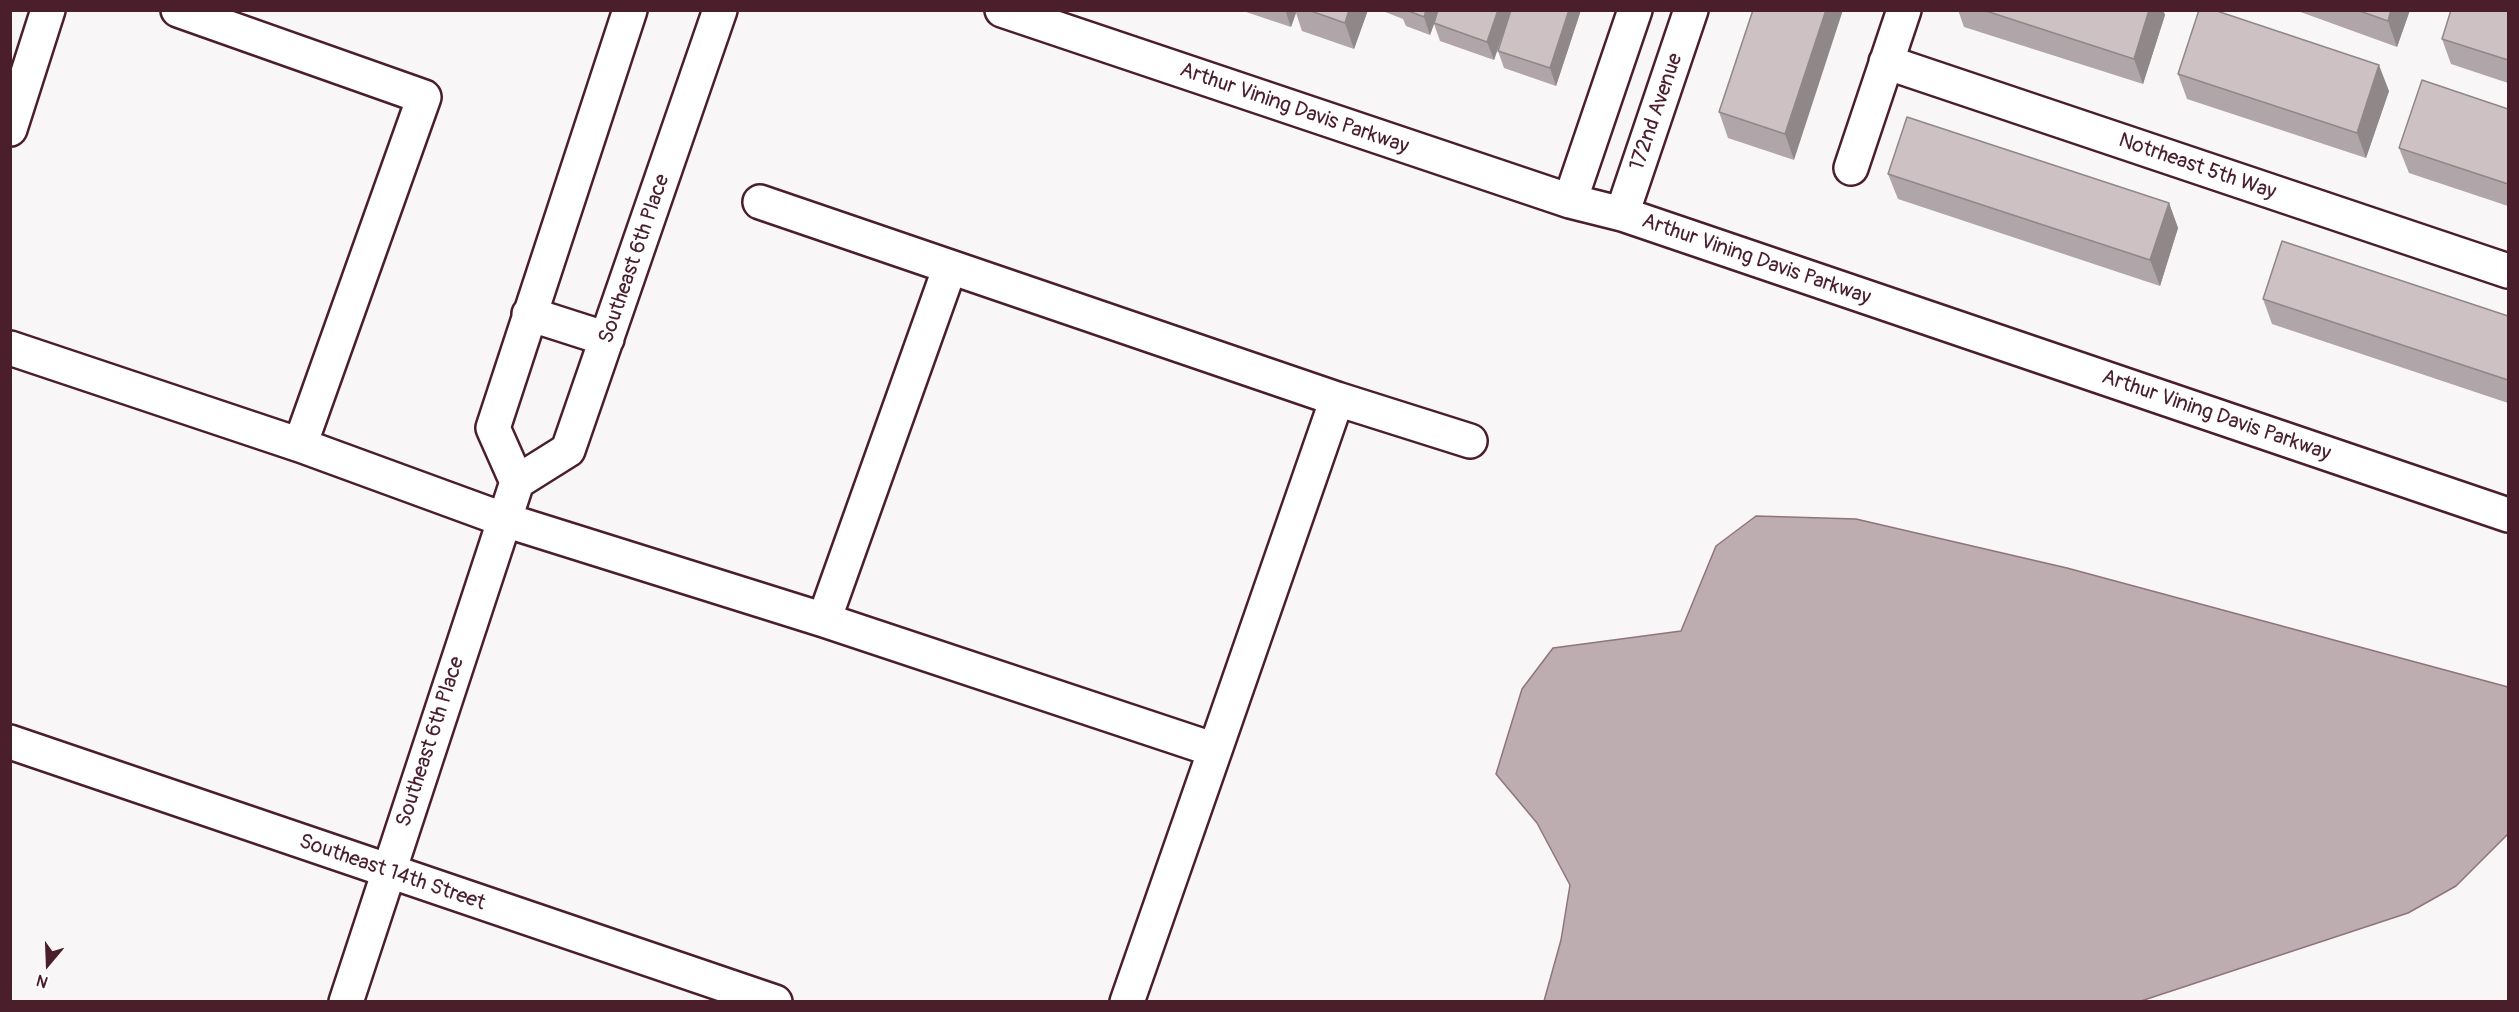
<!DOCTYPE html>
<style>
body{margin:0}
#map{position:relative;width:2519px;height:1012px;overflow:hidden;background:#f8f6f7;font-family:Pangolin,sans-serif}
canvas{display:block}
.frame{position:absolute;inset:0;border:12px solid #4a1f2b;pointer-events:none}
.north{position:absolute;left:18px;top:934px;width:60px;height:60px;-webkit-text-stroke:4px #fff;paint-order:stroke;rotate:199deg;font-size:16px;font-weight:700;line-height:24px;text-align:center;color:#4a1f2b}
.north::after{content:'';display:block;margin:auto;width:21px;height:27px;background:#4a1f2b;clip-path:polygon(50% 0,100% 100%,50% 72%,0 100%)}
</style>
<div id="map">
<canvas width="2519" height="1012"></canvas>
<div class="frame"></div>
<div class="north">N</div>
</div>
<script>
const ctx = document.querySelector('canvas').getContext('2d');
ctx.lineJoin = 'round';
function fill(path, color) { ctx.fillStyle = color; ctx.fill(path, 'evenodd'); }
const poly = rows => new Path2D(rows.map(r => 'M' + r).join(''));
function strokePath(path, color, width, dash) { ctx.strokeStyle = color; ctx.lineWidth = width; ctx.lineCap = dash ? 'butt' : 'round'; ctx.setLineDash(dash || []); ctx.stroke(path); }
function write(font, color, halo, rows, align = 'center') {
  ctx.font = font + ' Pangolin,sans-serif'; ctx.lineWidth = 5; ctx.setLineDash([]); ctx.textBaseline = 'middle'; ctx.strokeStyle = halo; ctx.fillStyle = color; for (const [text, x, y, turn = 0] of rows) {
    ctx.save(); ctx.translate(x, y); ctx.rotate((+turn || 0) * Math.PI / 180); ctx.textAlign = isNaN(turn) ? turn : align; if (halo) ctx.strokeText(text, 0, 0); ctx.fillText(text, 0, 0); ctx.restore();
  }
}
const water = poly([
 [1756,516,1856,519,2067,568,2508,687,2508,834,2456,886,2408,913,2141,1001,1544,1001,1561,940,1570,885,1537,823,1496,774,1522,689,1553,648,1681,631,1716,546,1756,516]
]);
fill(water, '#bdadb0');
strokePath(water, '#8f747b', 1.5);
const minor = poly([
 [178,10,424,97,300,445],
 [1002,10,1570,201,1622,214,2508,515],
 [1886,62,2508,271],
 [10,129,48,10],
 [1851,168,1904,10],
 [1570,201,1635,10],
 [760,202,1337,399,1215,750],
 [1622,214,1691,10],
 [529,314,607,339],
 [10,348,300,445,505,520,824,620,1215,750,1127,1002],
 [1337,399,1470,441],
 [517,482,493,428,630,10],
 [824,620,950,267],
 [10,742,775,1002],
 [346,1002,517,482,568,450,720,10]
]);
strokePath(minor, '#4a1f2b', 38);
strokePath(minor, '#fff', 33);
fill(poly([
 [1240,10,1368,10,1354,49,1302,31,1296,13,1291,27],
 [1380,10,1511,10,1494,60,1440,41,1434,24,1430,35,1406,26,1403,19],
 [1511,10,1581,10,1556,86,1504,68,1498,51],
 [1753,10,1794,160,1728,138,1719,112],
 [1958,10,2163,10,2165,15,2143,84,1964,27],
 [2295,10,2410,10,2397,47],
 [2508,10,2508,83,2451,64,2442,39],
 [2178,74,2389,91,2366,158,2187,99],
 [2508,109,2508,206,2409,173,2399,148],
 [1888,174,2169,203,2178,228,2160,286,1898,199],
 [2263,299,2508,316,2508,403,2272,324]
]), '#b0a6a9');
fill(poly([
 [1285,10,1295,10,1296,13,1291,27],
 [1349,10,1368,10,1354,49,1345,23],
 [1426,10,1439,10,1430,35,1424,17],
 [1498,10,1511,10,1494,60,1487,42],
 [1569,10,1581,10,1556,86,1550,68],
 [1826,10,1843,10,1794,160,1785,134],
 [2149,10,2163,10,2165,15,2143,84,2134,59],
 [2391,10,2410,10,2397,47,2388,21],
 [2379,65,2389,91,2366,158,2357,133],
 [2169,203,2178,228,2160,286,2150,260]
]), '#908789');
const building = poly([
 [1308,10,1349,10,1345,23,1308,10],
 [1406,10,1426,10,1424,17,1406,10],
 [1438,10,1498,10,1487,42,1434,23,1438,10],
 [1511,10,1569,10,1550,68,1498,51,1511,10],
 [1753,10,1826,10,1785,134,1719,112,1753,10],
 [1983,10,2149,10,2134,59,1983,10],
 [2199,10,2214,10,2379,65,2357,133,2178,74,2199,10],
 [2357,10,2391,10,2388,21,2357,10],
 [2451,10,2508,10,2508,60,2442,39,2451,10],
 [2422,80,2508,109,2508,184,2399,148,2422,80],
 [1907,117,2169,203,2150,260,1888,174,1907,117],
 [2282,241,2508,316,2508,380,2263,299,2282,241]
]);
fill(building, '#cdc1c4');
strokePath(building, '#908789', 1.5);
write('21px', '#4a1f2b', '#fff', [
 ["Arthur Vining Davis Parkway",1294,109,19],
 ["172nd Avenue",1657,112,-71],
 ["Notrheast 5th Way",2197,167,19],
 ["Southeast 6th Place",635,259,-71],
 ["Arthur Vining Davis Parkway",1756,260,19],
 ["Arthur Vining Davis Parkway",2216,416,19],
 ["Southeast 6th Place",431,742,-72],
 ["Southeast 14th Street",392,873,19]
]);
</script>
